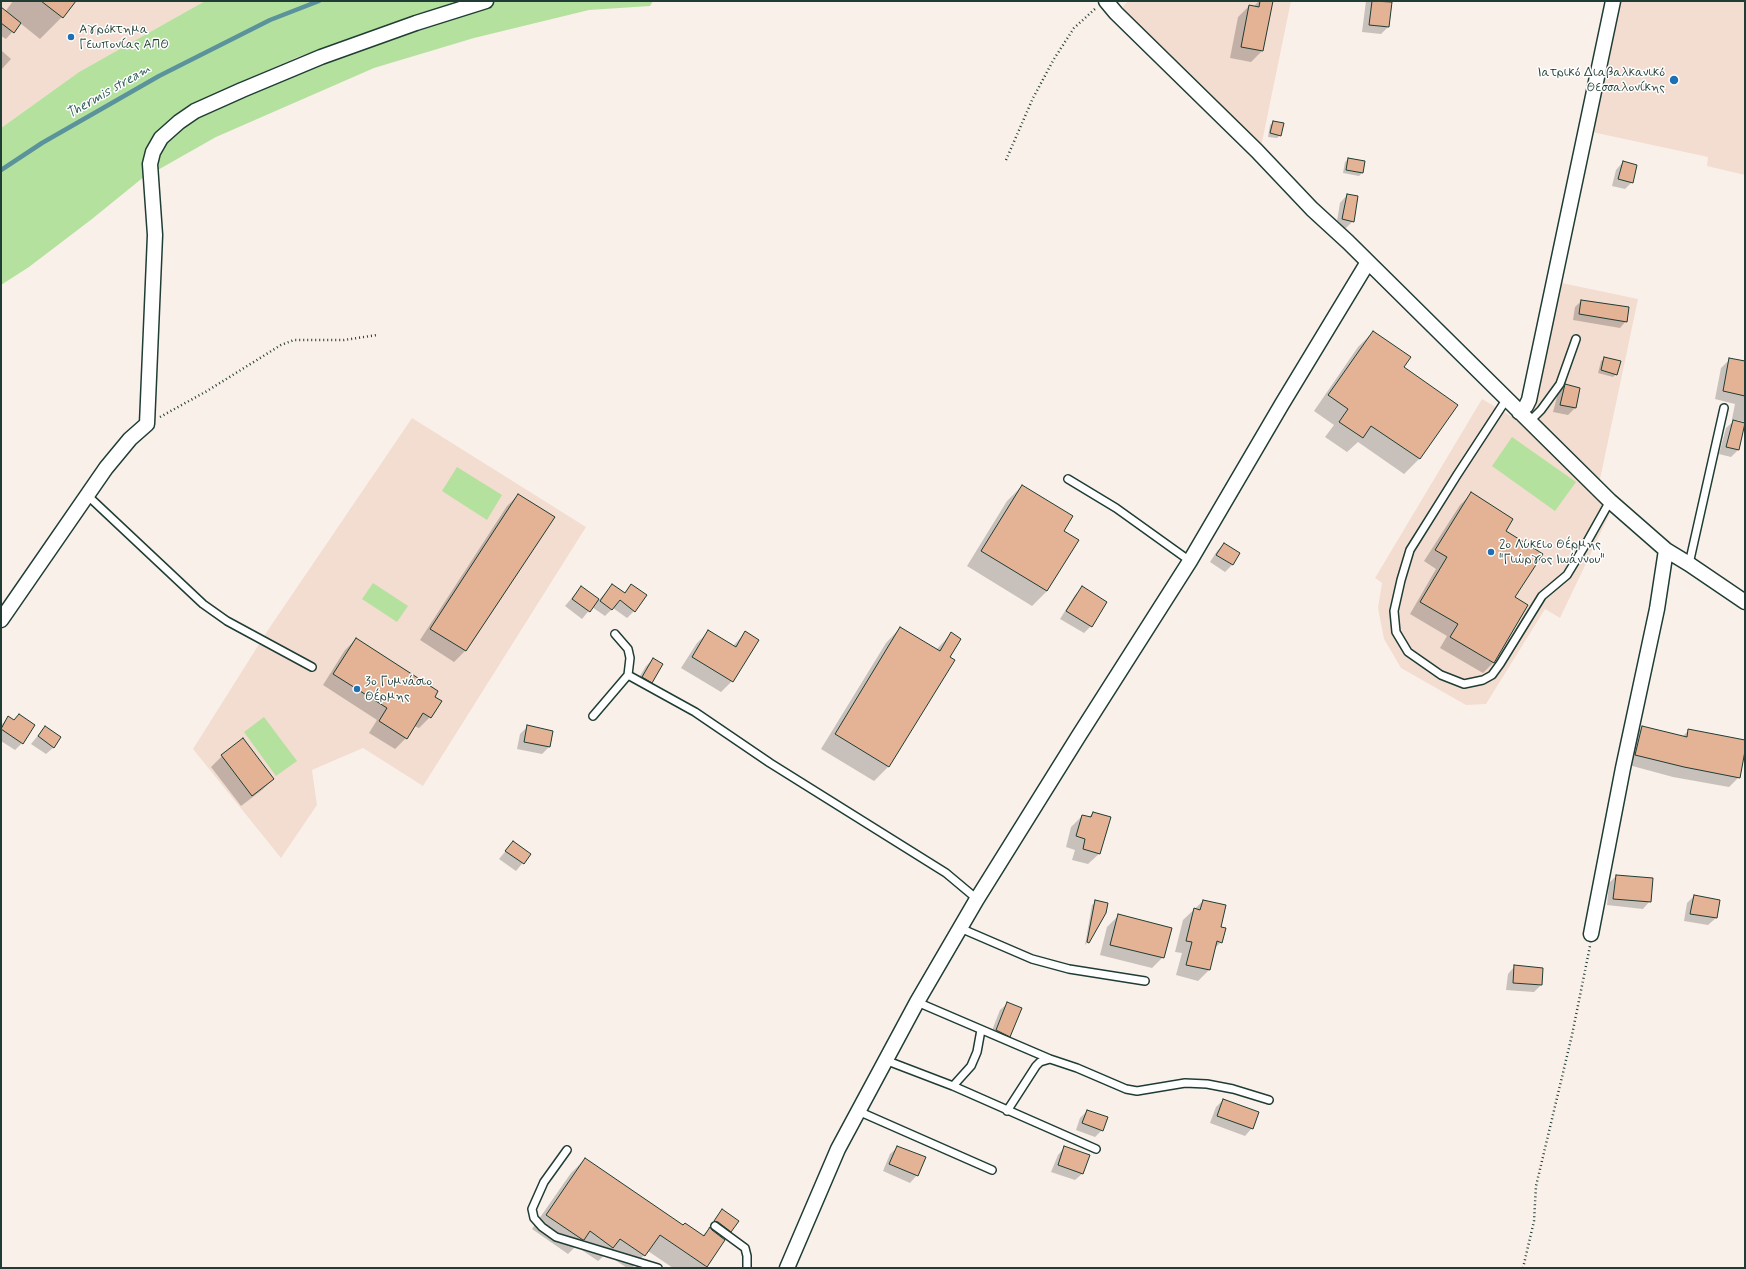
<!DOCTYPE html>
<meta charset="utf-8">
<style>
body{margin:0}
#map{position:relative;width:1746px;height:1269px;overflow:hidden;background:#faf0ea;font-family:Mynerve,sans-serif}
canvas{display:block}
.frame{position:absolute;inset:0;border:2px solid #1f3d34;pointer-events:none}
</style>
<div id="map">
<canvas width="1746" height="1269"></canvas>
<div class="frame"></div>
</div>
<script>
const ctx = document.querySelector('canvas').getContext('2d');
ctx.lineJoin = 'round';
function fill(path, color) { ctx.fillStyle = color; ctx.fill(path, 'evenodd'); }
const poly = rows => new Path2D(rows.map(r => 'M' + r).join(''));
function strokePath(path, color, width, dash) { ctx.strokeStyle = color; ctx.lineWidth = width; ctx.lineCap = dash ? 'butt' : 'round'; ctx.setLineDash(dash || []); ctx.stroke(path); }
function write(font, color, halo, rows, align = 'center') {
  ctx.font = font + ' Mynerve,sans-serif'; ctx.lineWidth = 3; ctx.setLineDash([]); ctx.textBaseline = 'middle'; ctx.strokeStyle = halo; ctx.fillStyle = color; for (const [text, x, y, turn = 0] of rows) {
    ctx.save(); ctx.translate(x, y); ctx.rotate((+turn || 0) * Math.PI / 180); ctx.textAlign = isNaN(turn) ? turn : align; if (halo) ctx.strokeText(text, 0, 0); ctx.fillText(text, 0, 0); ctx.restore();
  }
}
fill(poly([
 [1,1,205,1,79,72,1,128],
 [1128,1,1291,1,1261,147,1120,10],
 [1618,1,1745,1,1745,175,1707,166,1708,157,1592,132],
 [1557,282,1638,299,1599,484,1530,414],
 [1482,399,1516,419,1610,513,1560,618,1545,609,1486,704,1466,705,1401,668,1384,639,1378,608,1382,583,1375,578],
 [412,418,586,527,423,786,363,748,312,770,317,805,281,858,193,749,268,630]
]), '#f3ddd0');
fill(poly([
 [205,1,457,1,298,57,198,101,167,123,152,139,145,153,145,176,92,219,29,267,1,285,1,128,79,72],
 [495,1,653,1,650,6,589,10,474,38,374,68,216,137,156,171,156,161,167,139,199,114,385,36],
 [1512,437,1576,482,1555,511,1492,466],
 [457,467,502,495,487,520,442,491],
 [373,583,408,606,397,622,362,599],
 [264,717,297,761,276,776,244,732]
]), '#b5e19e');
fill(poly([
 [13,1,75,1,62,17,40,39,20,23,6,39,1,36,1,9,5,12],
 [1259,1,1272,1,1262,51,1251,62,1230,58,1238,17,1249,6,1253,7],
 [1366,1,1382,1,1388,27,1381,34,1362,32],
 [2,51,11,59,1,70,1,52],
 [1273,122,1280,135,1277,138,1268,137,1270,125],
 [1348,159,1362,173,1359,176,1343,173,1345,162],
 [1623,162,1632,182,1625,189,1612,186,1616,170],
 [1347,195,1353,221,1346,228,1336,227,1340,203],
 [1581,301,1626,321,1620,328,1573,320,1575,307],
 [1373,332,1402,367,1457,405,1419,459,1404,474,1358,442,1347,452,1325,437,1334,425,1314,411,1358,347],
 [1605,358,1616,374,1613,377,1598,373,1601,361],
 [1730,359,1745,362,1745,422,1737,420,1736,422,1745,424,1738,450,1731,457,1719,454,1726,428,1735,420,1732,419,1735,404,1715,399,1721,368],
 [1565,386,1575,408,1568,415,1553,412,1558,393],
 [1022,486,1063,532,1077,541,1047,591,1032,606,967,566,1007,501],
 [1471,494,1504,531,1514,598,1494,662,1483,673,1440,648,1447,636,1410,614,1436,569,1424,561,1460,505],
 [518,495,553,518,465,651,454,662,420,640,507,506],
 [1224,544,1239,553,1232,565,1225,572,1210,562,1217,551],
 [612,585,624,593,632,585,634,611,627,618,613,608,605,616,592,607,582,619,565,606,581,587,599,600],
 [1082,588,1091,626,1084,633,1060,619,1075,595],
 [900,628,936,650,951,634,949,658,953,660,888,767,874,781,821,749,886,643],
 [708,632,733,646,745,633,732,681,721,692,681,668,697,643],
 [356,639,430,717,419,728,414,726,406,738,395,749,369,733,377,720,323,685,345,650],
 [653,659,651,682,644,689,635,684,646,666],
 [8,718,22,743,15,750,1,741,1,725],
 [45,727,54,747,46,754,31,744],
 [527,727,552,731,549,747,542,754,517,749,520,734],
 [1642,727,1682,737,1689,730,1745,741,1739,777,1729,787,1673,777,1625,764,1632,737],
 [242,740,273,779,262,790,241,806,211,767,222,756],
 [1093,813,1100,853,1088,864,1072,860,1075,850,1066,847,1071,827,1082,816,1089,817],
 [513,842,530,854,516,871,499,859],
 [1616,876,1652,879,1650,901,1643,909,1607,905,1609,883],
 [1694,896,1719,901,1716,918,1708,925,1684,921,1687,903],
 [1203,901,1219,928,1221,942,1214,949,1209,970,1198,981,1176,975,1182,953,1175,952,1183,920],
 [1096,902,1088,942,1085,945,1092,905],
 [1118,916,1163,957,1152,968,1100,955,1107,927],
 [1515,966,1541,985,1534,992,1506,990,1508,974],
 [1008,1003,1010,1036,1002,1043,989,1038,1000,1010],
 [1223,1100,1252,1128,1245,1136,1210,1123,1216,1107],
 [1087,1111,1102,1130,1095,1137,1076,1130,1080,1118],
 [898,1147,917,1175,910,1183,883,1171,890,1154],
 [1065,1147,1083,1173,1075,1180,1051,1172,1058,1155],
 [585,1159,683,1226,702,1236,709,1229,708,1228,722,1211,730,1231,722,1239,704,1268,673,1268,648,1251,632,1268,627,1268,606,1254,598,1261,576,1246,568,1254,532,1229,571,1173]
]), '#0003');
strokePath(poly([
 [1,170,42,143,159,76,270,20,319,1]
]), '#5a939b', 4.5);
const building = poly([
 [41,1,76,1,63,18,41,1],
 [1260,1,1273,1,1263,51,1241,47,1249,5,1259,7,1260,1],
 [1372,1,1392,2,1389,27,1369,25,1372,1],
 [1,7,21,23,14,33,1,23,1,7],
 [1273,121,1284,123,1281,136,1270,133,1273,121],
 [1348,158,1365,161,1363,173,1346,170,1348,158],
 [1623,161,1637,165,1633,183,1618,179,1623,161],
 [1347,194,1358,196,1354,222,1342,219,1347,194],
 [1581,300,1629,307,1627,322,1579,314,1581,300],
 [1373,331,1411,357,1404,367,1458,405,1420,459,1371,426,1363,438,1339,422,1348,409,1328,395,1373,331],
 [1604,357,1621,361,1617,375,1601,370,1604,357],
 [1729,358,1745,361,1745,396,1723,391,1729,358],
 [1565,384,1580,388,1576,408,1560,405,1565,384],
 [1733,420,1745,423,1739,450,1726,447,1733,420],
 [1022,485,1073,516,1064,531,1079,540,1047,591,981,551,1022,485],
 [1471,492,1513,519,1506,531,1543,554,1515,597,1528,605,1494,663,1450,637,1458,624,1420,602,1447,557,1435,550,1471,492],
 [518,494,555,517,466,651,430,629,518,494],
 [1224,543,1240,553,1233,565,1216,555,1224,543],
 [612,584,625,593,631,584,647,595,635,612,620,600,612,610,600,601,612,584],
 [581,586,599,599,590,612,572,599,581,586],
 [1082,586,1107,602,1092,627,1066,611,1082,586],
 [900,627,940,651,951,632,961,639,950,657,955,660,889,767,835,734,900,627],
 [708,630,736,647,745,631,759,640,733,682,692,657,708,630],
 [356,638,438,691,435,697,442,701,431,718,423,713,407,739,379,721,387,708,333,674,356,638],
 [653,658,663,664,652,683,642,677,653,658],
 [19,714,35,725,23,744,1,729,8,716,14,720,19,714],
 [527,725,553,731,550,747,524,742,527,725],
 [45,726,61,737,54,748,38,736,45,726],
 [1642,726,1687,737,1688,729,1745,740,1745,751,1740,778,1684,767,1635,755,1642,726],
 [243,738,274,779,252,796,221,755,243,738],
 [1093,812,1111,817,1100,854,1083,849,1085,839,1076,836,1082,815,1091,817,1093,812],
 [513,841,531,854,524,864,505,851,513,841],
 [1616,875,1653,878,1651,902,1613,899,1616,875],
 [1694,895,1720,900,1717,918,1690,914,1694,895],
 [1095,900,1108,903,1106,913,1089,943,1087,942,1095,900],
 [1203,900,1226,905,1221,927,1226,928,1222,943,1217,941,1210,970,1186,965,1192,942,1186,941,1194,908,1200,910,1203,900],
 [1118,914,1172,928,1164,958,1110,945,1118,914],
 [1514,965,1543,968,1542,985,1513,983,1514,965],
 [1007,1002,1022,1008,1010,1037,996,1030,1007,1002],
 [1223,1099,1259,1112,1253,1129,1217,1116,1223,1099],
 [1087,1110,1108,1117,1103,1131,1082,1123,1087,1110],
 [897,1146,926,1157,918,1176,889,1164,897,1146],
 [1064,1146,1090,1155,1083,1174,1058,1165,1064,1146],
 [585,1158,683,1225,685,1223,704,1236,710,1227,712,1230,725,1240,707,1267,660,1235,645,1256,620,1239,613,1248,590,1231,584,1240,583,1240,546,1215,585,1158],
 [722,1209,739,1221,731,1232,718,1222,714,1221,722,1209]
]);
fill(building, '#e4b295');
strokePath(building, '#1f3d34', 1);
const service = poly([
 [1506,400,1457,475,1410,550,1401,580,1394,611,1396,632,1408,652,1441,675,1464,684,1483,680,1492,675,1500,664,1542,596,1567,575,1587,542,1610,501],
 [1529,422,1541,410,1560,384,1576,339],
 [1068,479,1116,508,1190,561],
 [87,495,203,604,227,621,312,667],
 [1689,564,1724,408],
 [628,675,695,712,770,763,946,873,977,899],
 [593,716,628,675,630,658,628,649,615,634],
 [960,928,1032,959,1069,969,1145,981],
 [917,1002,1050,1059,1077,1068,1126,1089,1137,1091,1185,1083,1207,1084,1233,1089,1269,1100],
 [885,1060,953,1086,1096,1149],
 [953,1086,971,1066,977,1052,981,1030],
 [858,1111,992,1170],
 [1007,1111,1036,1066,1040,1062,1050,1059],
 [567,1150,544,1182,532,1209,534,1218,542,1227,556,1237,658,1268],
 [715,1226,745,1248,747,1256,747,1268]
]);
const minor = poly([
 [1106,1,1116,13,1257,151,1312,209,1348,242,1610,501,1666,550,1689,564,1745,602],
 [1519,412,1526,406,1529,400,1613,1],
 [1,620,106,468,130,439,147,424,154,259,155,235,150,164,153,152,161,138,179,122,195,111,242,90,321,57,416,23,486,1],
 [1591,934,1623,768,1657,609,1666,550],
 [787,1268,838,1149,917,1002,977,899,1078,737,1190,561,1282,404,1368,262]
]);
strokePath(service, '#1f3d34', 10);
strokePath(minor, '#1f3d34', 17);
strokePath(poly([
 [1006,160,1033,98,1054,59,1074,28,1096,8],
 [160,417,207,391,281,345,294,340,344,340,377,335],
 [1523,1268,1534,1221,1536,1186,1572,1035,1590,946]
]), '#1f3d34', 2.5, [1, 3]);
strokePath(service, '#fff', 7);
strokePath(minor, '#fff', 14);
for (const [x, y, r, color] of [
 [71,37,4,"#1f6fb2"],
 [1674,80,5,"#1f6fb2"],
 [1491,552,4,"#1f6fb2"],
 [357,689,4,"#1f6fb2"]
]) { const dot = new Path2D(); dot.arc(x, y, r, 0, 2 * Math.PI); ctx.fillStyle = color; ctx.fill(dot); strokePath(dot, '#fff', 1.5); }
write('13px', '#1f3d34', '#fff', [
 ["Αγρόκτημα",79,30],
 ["Γεωπονίας ΑΠΘ",79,45],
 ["Ιατρικό Διαβαλκανικό",1665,73,"right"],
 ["Θεσσαλονίκης",1665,88,"right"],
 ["2ο Λύκειο Θέρμης",1499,545],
 ["\"Γιώργος Ιωάννου\"",1499,560],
 ["3ο Γυμνάσιο",365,682],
 ["Θέρμης",365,697]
], 'left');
write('italic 14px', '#38615f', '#fff', [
 ["Thermis stream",109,92,-30]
]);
</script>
